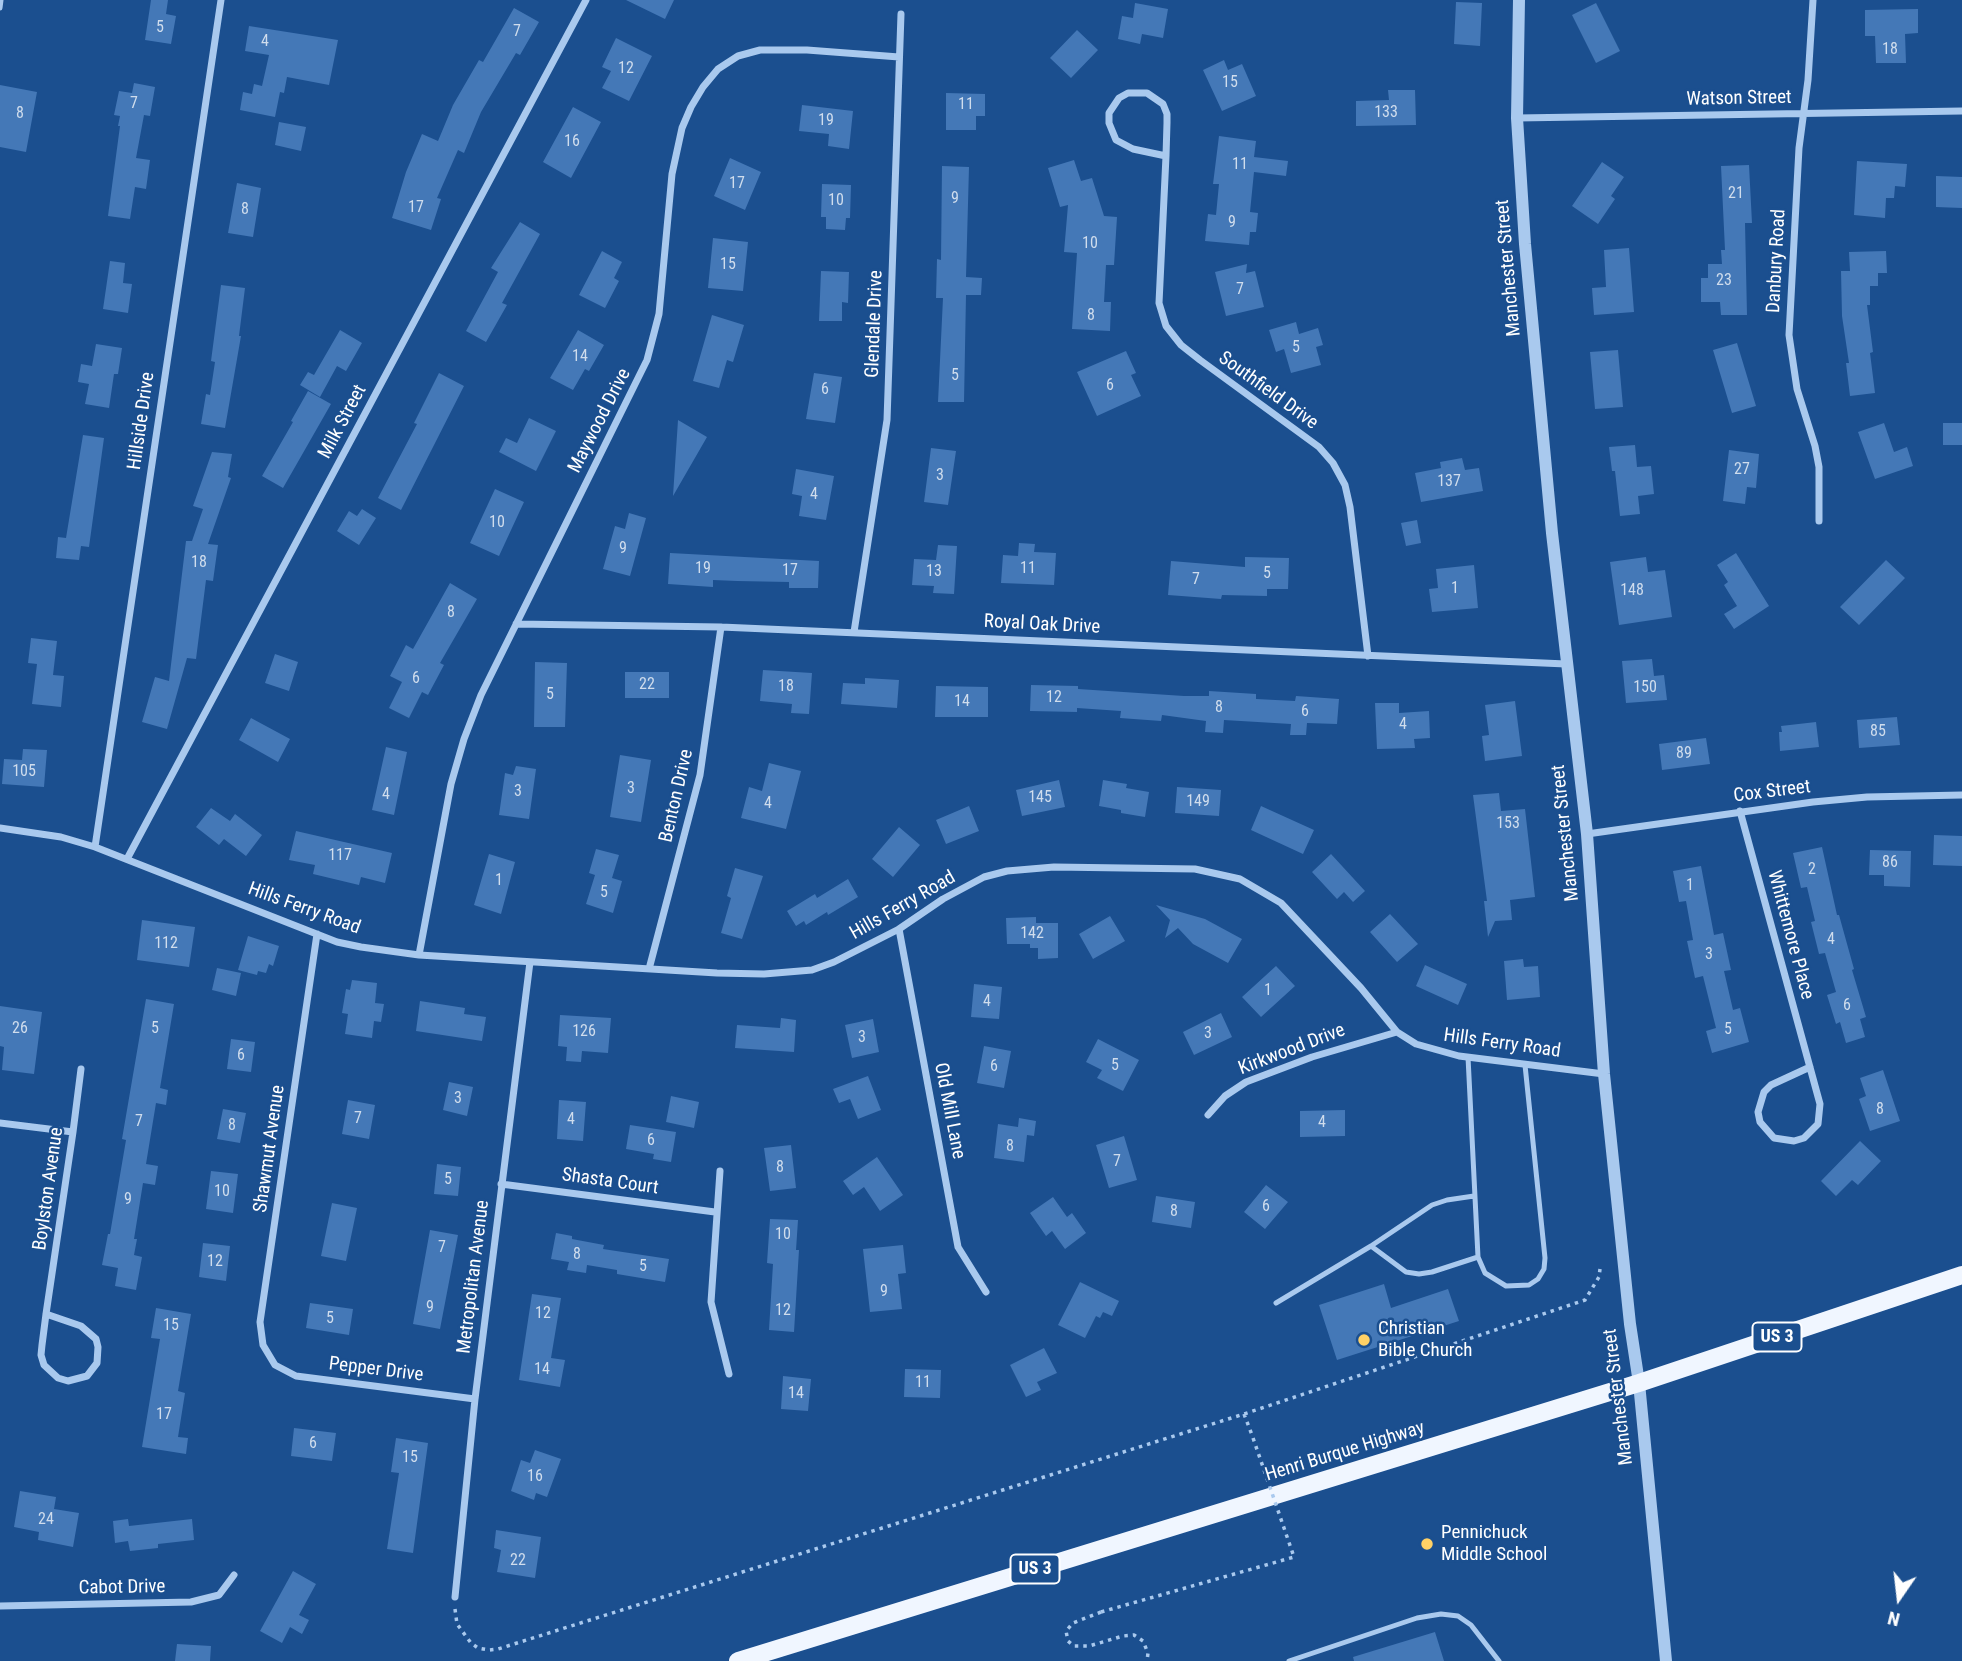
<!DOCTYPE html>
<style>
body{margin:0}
#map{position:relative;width:1962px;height:1661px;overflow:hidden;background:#1b4f8f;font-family:"Roboto Condensed",sans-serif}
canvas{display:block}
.north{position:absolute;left:1864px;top:1563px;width:70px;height:70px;-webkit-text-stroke:5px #1b4f8f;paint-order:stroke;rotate:194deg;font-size:19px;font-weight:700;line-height:28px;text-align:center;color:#fff}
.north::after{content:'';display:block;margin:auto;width:24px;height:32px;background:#fff;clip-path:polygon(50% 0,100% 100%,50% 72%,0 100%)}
</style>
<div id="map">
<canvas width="1962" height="1661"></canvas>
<div class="north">N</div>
</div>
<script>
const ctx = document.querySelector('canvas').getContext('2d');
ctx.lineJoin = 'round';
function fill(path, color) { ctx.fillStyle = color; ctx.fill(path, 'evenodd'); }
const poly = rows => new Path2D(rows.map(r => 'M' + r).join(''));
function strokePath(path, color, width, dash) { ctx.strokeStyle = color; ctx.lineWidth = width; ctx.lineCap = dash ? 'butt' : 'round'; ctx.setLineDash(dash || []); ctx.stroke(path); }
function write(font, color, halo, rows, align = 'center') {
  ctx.font = font + ' "Roboto Condensed",sans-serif'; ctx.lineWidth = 5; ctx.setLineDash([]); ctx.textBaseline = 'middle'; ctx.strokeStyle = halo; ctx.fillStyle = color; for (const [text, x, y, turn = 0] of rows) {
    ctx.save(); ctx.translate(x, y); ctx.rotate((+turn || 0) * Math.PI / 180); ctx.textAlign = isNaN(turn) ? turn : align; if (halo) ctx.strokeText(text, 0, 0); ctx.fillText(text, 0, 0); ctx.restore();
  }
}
fill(poly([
 [151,0,168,0,166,14,176,16,171,44,145,40],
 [626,0,674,0,665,19],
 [1456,2,1482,3,1480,46,1454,44],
 [1135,3,1168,9,1163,38,1142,34,1140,44,1118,39,1122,16,1133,18],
 [1596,3,1620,51,1596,63,1572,15],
 [514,8,539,22,520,55,516,53,481,112,464,153,458,150,437,198,441,199,431,230,392,218,406,172,422,134,438,141,453,105,479,60,483,62],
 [1918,9,1918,33,1905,34,1906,63,1876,63,1875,36,1865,36,1865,10],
 [249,26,338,40,329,85,287,77,284,93,280,92,275,117,240,110,243,92,252,94,254,84,262,86,269,55,245,51],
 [1077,30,1098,50,1071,78,1050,58],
 [616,38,652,56,629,101,602,88,611,71,602,67],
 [1224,60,1228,70,1242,64,1256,96,1222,111,1203,70],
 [134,83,155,87,150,116,144,115,136,158,150,160,146,189,135,187,130,219,108,216,120,126,118,126,120,116,114,115,119,91,132,93],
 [0,85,37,92,26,152,0,147],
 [1388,90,1415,90,1416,125,1356,126,1356,101,1389,100],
 [946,93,985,94,985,116,976,116,976,130,946,130],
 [802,105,853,111,849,149,828,146,829,134,799,131],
 [573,107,601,122,571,178,543,162],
 [279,122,306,127,301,151,275,145],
 [1219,136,1256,141,1254,157,1288,161,1286,176,1254,172,1250,212,1258,213,1256,232,1250,232,1249,245,1205,241,1208,214,1216,215,1219,184,1213,184],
 [730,158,761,172,745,210,714,196],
 [1074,160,1081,181,1092,178,1104,216,1117,217,1114,265,1106,265,1104,302,1111,302,1110,331,1072,329,1077,253,1064,252,1068,205,1060,207,1048,168],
 [1857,161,1907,164,1905,187,1895,186,1894,198,1886,198,1885,218,1854,215],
 [1602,162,1624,177,1611,196,1615,199,1598,224,1572,206],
 [1749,165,1752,223,1745,223,1747,315,1721,315,1720,302,1701,302,1701,278,1708,278,1708,264,1722,264,1721,250,1725,250,1721,166],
 [942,166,969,167,966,277,982,278,981,295,966,295,964,402,938,402,943,298,936,298,937,259,941,260],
 [1936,176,1962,177,1962,208,1936,207],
 [237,183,261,188,253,237,228,233],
 [822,184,851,185,850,218,846,218,845,230,826,229,826,217,821,217],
 [520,222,540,234,502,303,507,305,486,342,466,331,498,272,491,268],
 [713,238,748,242,743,291,708,288],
 [1629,248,1634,312,1594,315,1592,288,1606,287,1604,250],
 [602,251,622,262,614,278,619,281,605,308,579,295],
 [1886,251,1887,273,1878,273,1878,286,1870,286,1870,305,1867,305,1873,352,1870,353,1875,393,1850,396,1846,363,1849,363,1842,316,1841,271,1850,271,1849,252],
 [110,261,125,263,123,283,132,284,128,313,103,309],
 [1247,264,1246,273,1255,271,1264,307,1226,316,1215,272],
 [821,271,849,272,848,303,842,302,842,321,819,321],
 [221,285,245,288,239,336,241,336,225,428,201,424,206,394,210,395,215,362,211,361],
 [712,315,744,325,733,362,727,360,719,388,693,381],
 [1296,322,1299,334,1318,328,1323,345,1316,347,1321,365,1291,373,1284,349,1276,352,1269,330],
 [340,330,362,343,346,371,337,366,320,397,300,385,308,372,314,375],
 [578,330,604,345,589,371,585,369,573,390,550,378],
 [1737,343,1756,406,1732,413,1713,350],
 [96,344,122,348,118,374,114,374,109,408,85,404,89,384,78,382,81,364,92,366],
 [1618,350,1623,407,1595,409,1590,352],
 [1126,351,1136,373,1131,375,1141,396,1097,416,1077,372],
 [439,373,464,386,401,510,378,498,417,424,414,423],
 [814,373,842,377,835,423,806,419],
 [308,391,331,404,283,488,262,476,293,422,291,421],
 [529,418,556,431,536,471,499,452,506,438,517,443],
 [678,420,707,437,673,496],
 [1884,423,1894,452,1907,447,1913,466,1875,479,1858,432],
 [1943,423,1962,423,1962,445,1943,445],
 [83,435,104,438,89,547,81,546,79,560,56,558,58,537,66,538],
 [1635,445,1637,467,1651,466,1654,494,1638,496,1640,514,1620,516,1615,471,1612,471,1609,447],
 [931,448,956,451,948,505,924,502],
 [1729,450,1759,454,1756,488,1747,487,1745,504,1723,501],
 [212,452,232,454,228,477,231,478,208,544,218,545,213,581,206,580,196,659,187,658,167,729,142,722,155,677,169,681,186,541,192,541,203,509,193,506],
 [1462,458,1465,470,1479,468,1483,491,1421,502,1415,473,1441,468,1440,462],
 [796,469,834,476,826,520,799,516,802,496,792,494],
 [495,489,524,502,499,556,470,543],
 [362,509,376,518,359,545,337,531,349,511,357,516],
 [629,513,646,518,630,576,603,569,615,526,625,529],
 [1417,520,1421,543,1406,546,1401,523],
 [1019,543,1035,544,1034,552,1056,553,1054,585,1001,583,1003,555,1018,556],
 [938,545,957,546,954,594,933,593,934,586,912,585,914,559,936,560],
 [670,553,819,561,818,588,789,588,789,582,737,581,713,580,713,587,668,584],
 [1736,553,1769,606,1734,629,1724,614,1737,606,1724,585,1728,582,1717,565],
 [1245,557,1289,558,1288,589,1267,589,1267,596,1222,595,1221,599,1168,595,1171,561,1245,567],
 [1646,557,1648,572,1665,570,1672,617,1619,625,1610,562],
 [1886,560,1905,578,1859,625,1840,607],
 [1474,565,1478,608,1432,612,1429,589,1438,588,1436,569],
 [450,583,477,599,440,663,444,665,428,695,422,692,409,718,389,708,402,682,390,676,406,645,413,649],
 [31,638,57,641,53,675,64,676,61,707,32,704,37,664,28,663],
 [275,654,298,662,289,691,265,683],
 [1652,659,1654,676,1664,675,1667,700,1626,703,1622,661],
 [535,662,567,663,565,727,534,727],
 [763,670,812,673,809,714,791,713,792,704,760,701],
 [625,672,669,672,669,698,625,698],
 [865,678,899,680,897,708,841,704,843,683,865,684],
 [1031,685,1078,686,1078,689,1184,696,1209,696,1209,691,1256,694,1256,699,1295,701,1296,696,1339,699,1337,724,1307,723,1306,735,1290,735,1291,724,1224,720,1223,733,1205,732,1206,721,1162,715,1161,721,1120,718,1121,711,1077,708,1077,712,1030,711],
 [936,686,988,687,988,717,935,717],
 [1515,701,1522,756,1485,761,1482,736,1489,735,1485,705],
 [1375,703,1399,703,1399,713,1429,711,1430,738,1414,739,1415,748,1377,749],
 [1897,717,1900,745,1859,748,1857,720],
 [251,718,290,739,278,762,239,740],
 [1816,722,1819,747,1780,751,1779,732,1782,732,1781,726],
 [1706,738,1710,764,1662,770,1659,744],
 [386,747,407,752,394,815,372,810],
 [23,749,47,750,44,787,2,784,4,759,22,760],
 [620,755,651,760,641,822,610,817],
 [769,763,801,771,786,829,741,818,749,787,762,791],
 [516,766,536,769,529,819,499,815,505,773,513,775],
 [1059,780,1065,807,1022,816,1016,790],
 [1103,780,1127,784,1126,788,1149,792,1145,817,1121,813,1121,810,1099,806],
 [1177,787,1221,790,1219,816,1175,813],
 [1499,793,1501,811,1525,809,1535,897,1510,900,1512,920,1495,921,1488,937,1484,901,1487,901,1473,795],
 [969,806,979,831,946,844,936,820],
 [1261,806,1314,830,1303,854,1251,830],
 [211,808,230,821,235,814,262,835,246,856,224,839,219,845,196,827],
 [899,827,920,845,893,877,872,859],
 [296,831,392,853,385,883,361,877,359,885,313,874,315,865,289,860],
 [1934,835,1962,836,1962,866,1933,865],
 [1822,847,1837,915,1839,915,1854,969,1852,970,1866,1017,1860,1019,1865,1037,1846,1043,1840,1022,1836,1024,1827,995,1836,992,1825,953,1819,954,1811,922,1815,921,1807,887,1801,888,1793,853],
 [596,849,619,855,612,878,622,881,613,913,586,904,595,875,589,873],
 [1870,850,1911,851,1910,887,1884,886,1884,875,1869,875],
 [489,854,515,862,501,914,474,905],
 [1331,854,1365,891,1353,902,1344,892,1337,899,1312,872],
 [1701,866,1714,935,1723,933,1731,970,1724,971,1733,1010,1740,1008,1749,1042,1712,1053,1706,1031,1716,1028,1703,976,1695,978,1687,941,1693,940,1686,901,1679,902,1673,871],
 [735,868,763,876,742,939,721,933,731,898,727,896],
 [848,879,858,897,828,915,827,912,806,925,804,921,796,926,787,911,815,894,817,898],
 [1156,905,1205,919,1242,939,1228,963,1193,944,1178,928,1165,938,1170,920],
 [1390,914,1418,944,1397,962,1370,932],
 [1110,916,1125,941,1093,959,1079,934],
 [1036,917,1036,923,1058,923,1058,958,1038,959,1038,948,1030,948,1030,944,1007,944,1006,918],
 [142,920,195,927,189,967,137,960],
 [248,936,279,946,273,966,269,964,266,973,258,971,257,975,238,970],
 [1523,959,1524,967,1538,966,1540,997,1507,1000,1504,961],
 [1425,965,1467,984,1458,1005,1416,986],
 [1276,966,1295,986,1261,1017,1242,997],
 [217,968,241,973,236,996,212,990],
 [352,980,377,983,375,1003,384,1004,381,1022,374,1021,372,1038,345,1034,348,1014,342,1013,346,989,350,990],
 [974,984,1002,987,999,1019,971,1017],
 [146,999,174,1004,160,1088,168,1090,166,1105,156,1103,146,1164,158,1166,155,1185,143,1183,134,1239,137,1239,134,1255,142,1257,136,1290,115,1286,118,1268,102,1265,108,1234,110,1234,126,1140,122,1139],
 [420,1001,465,1008,464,1014,486,1017,482,1041,416,1031],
 [0,1006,42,1012,34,1074,2,1070,4,1047,0,1046],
 [1221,1013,1232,1037,1194,1055,1183,1032],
 [560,1015,611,1018,608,1053,582,1051,581,1062,566,1061,567,1047,558,1046],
 [781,1018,796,1020,794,1052,735,1048,737,1025,780,1028],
 [873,1019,879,1052,852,1058,845,1025],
 [231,1039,255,1042,251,1072,227,1069],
 [1098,1039,1139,1060,1123,1091,1097,1078,1102,1070,1086,1062],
 [984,1046,1011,1051,1004,1088,977,1083],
 [1883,1070,1900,1121,1870,1131,1859,1099,1866,1096,1860,1078],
 [868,1076,881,1110,858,1119,850,1099,839,1103,833,1089],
 [449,1082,473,1087,467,1116,443,1110],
 [671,1096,699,1102,694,1128,666,1122],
 [348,1100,375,1105,369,1139,342,1134],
 [559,1100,586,1102,583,1141,557,1139],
 [223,1109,246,1113,240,1143,217,1139],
 [1345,1110,1345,1136,1300,1137,1300,1111],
 [1019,1118,1036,1121,1034,1136,1027,1135,1024,1162,994,1158,998,1124,1018,1127],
 [630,1125,676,1132,671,1162,653,1159,654,1154,626,1149],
 [1124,1136,1137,1180,1109,1188,1096,1145],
 [1860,1141,1881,1161,1858,1185,1852,1180,1836,1196,1821,1181],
 [791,1145,796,1188,770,1191,764,1148],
 [877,1157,903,1195,880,1211,864,1187,853,1195,843,1181],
 [437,1164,461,1167,458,1196,434,1194],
 [211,1171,238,1174,233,1213,206,1209],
 [1266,1185,1288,1202,1265,1229,1244,1212],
 [1156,1196,1195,1202,1191,1228,1152,1222],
 [1053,1197,1067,1217,1072,1213,1086,1233,1065,1249,1052,1231,1046,1236,1030,1213],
 [332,1203,357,1208,346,1261,321,1256],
 [770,1219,798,1220,796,1250,799,1250,794,1332,769,1330,773,1264,767,1263],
 [430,1230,458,1235,440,1329,413,1324],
 [556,1233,572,1236,572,1239,604,1245,603,1249,669,1259,665,1282,617,1274,617,1270,587,1265,586,1273,567,1270,569,1262,551,1259],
 [203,1243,230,1246,226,1281,199,1277],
 [903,1245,906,1273,898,1274,902,1309,870,1312,863,1249],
 [1080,1282,1119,1301,1112,1316,1103,1312,1100,1318,1096,1316,1085,1338,1058,1325],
 [1384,1284,1391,1308,1448,1289,1459,1321,1337,1360,1319,1305],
 [532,1294,561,1298,551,1358,565,1360,560,1387,519,1380],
 [310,1303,353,1309,349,1335,306,1328],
 [156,1308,191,1314,178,1391,185,1393,178,1437,188,1438,186,1454,142,1447,160,1339,151,1338],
 [1044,1348,1057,1373,1037,1382,1041,1390,1026,1397,1010,1365],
 [905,1369,941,1370,940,1398,904,1397],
 [783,1376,811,1379,808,1411,781,1409],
 [294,1428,336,1433,332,1461,291,1456],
 [396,1438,428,1443,413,1553,387,1549,399,1473,391,1472],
 [535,1450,561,1459,547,1497,536,1493,534,1500,511,1491,521,1460,530,1463],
 [20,1491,56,1497,54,1509,79,1513,73,1547,38,1540,39,1532,14,1527],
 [128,1519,129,1526,192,1519,194,1540,158,1544,158,1548,130,1551,128,1541,115,1543,113,1521],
 [496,1530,541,1537,535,1578,497,1572,501,1550,494,1548],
 [293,1571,316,1584,299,1615,309,1620,302,1634,290,1627,282,1643,260,1631],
 [1435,1632,1444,1661,1354,1661,1353,1657],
 [177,1644,211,1646,210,1661,175,1661]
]), '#4478b7');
strokePath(poly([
 [1244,1414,1252,1435],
 [455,1609,457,1624,471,1643,478,1648,489,1650,498,1649,1244,1414,1585,1300,1599,1277,1600,1269],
 [1101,1612,1073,1623,1066,1631,1068,1641,1074,1646,1089,1646,1123,1636,1134,1635,1143,1641,1148,1653,1147,1661]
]), '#a9c9ee', 3.5, [3.5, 5]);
strokePath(poly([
 [0,8,1,0],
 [1468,1057,1478,1257],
 [1371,1246,1432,1205,1447,1200,1474,1196],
 [1276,1303,1371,1246,1406,1272,1419,1274,1432,1272,1478,1257,1485,1273,1506,1286,1529,1285,1538,1279,1544,1269,1545,1258,1525,1065],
 [1289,1661,1417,1618,1441,1614,1458,1616,1471,1625,1499,1661]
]), '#a9c9ee', 5);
strokePath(poly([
 [1813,0,1808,80,1799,148,1789,335,1797,389,1815,446,1819,467,1819,521],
 [1517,118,1962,111],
 [1166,156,1133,149,1116,140,1109,123,1109,113,1119,98,1128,93,1147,93,1163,104,1167,114,1167,123,1166,156,1159,303,1166,326,1181,345,1200,360,1319,447,1333,463,1345,485,1350,507,1368,656],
 [516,624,721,627,1566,664],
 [854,632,887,420,901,14],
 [1740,811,1820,1104,1818,1124,1804,1138,1794,1141,1774,1138,1760,1122,1758,1112,1764,1092,1771,1085,1810,1067],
 [0,828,61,837,95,847,337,942,361,947,419,955,717,973,764,974,812,970,834,962,899,929,943,899,984,877,1007,871,1054,867,1195,869,1240,879,1281,903,1361,988,1397,1032,1416,1044,1459,1056,1604,1074],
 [1587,834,1813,802,1867,797,1962,795],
 [95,847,221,0],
 [127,859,586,0],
 [899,929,958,1247,986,1292],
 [317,934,260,1322,263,1345,275,1365,296,1376,475,1399],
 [419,955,451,784,464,739,481,695,647,360,659,314,672,174,682,128,691,107,703,87,718,69,738,56,760,50,807,50,899,57],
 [649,969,700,775,721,627],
 [1208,1115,1225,1096,1246,1082,1312,1057,1397,1032],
 [0,1123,73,1132],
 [720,1171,711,1302,729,1374],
 [501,1184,715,1212],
 [46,1314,81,1326,96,1339,98,1347,97,1363,87,1376,68,1381,58,1378,44,1365,41,1355,42,1345,46,1314,73,1132,81,1069],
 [455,1597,475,1399,530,962],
 [0,1606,191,1602,219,1595,234,1575]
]), '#a9c9ee', 7);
strokePath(poly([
 [1519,0,1517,118,1525,244,1552,533,1587,834,1604,1074,1630,1324,1639,1383,1666,1661]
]), '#a9c9ee', 12);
strokePath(poly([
 [738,1661,1639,1383,1962,1275]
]), '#f0f6ff', 18);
strokePath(poly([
 [1101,1612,1294,1557,1252,1435]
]), '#a9c9ee', 3.5, [3.5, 5]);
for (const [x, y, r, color] of [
 [1364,1340,7,"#ffd166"],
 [1427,1544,7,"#ffd166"]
]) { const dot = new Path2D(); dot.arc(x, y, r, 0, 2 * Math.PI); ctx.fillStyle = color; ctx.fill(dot); strokePath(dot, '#1b4f8f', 2.5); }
write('16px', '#d0dded', null, [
 ["5",160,28],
 ["7",517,32],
 ["4",265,42],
 ["18",1890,50],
 ["12",626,69],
 ["15",1230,83],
 ["7",134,104],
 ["11",966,105],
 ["133",1386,113],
 ["8",20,114],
 ["19",826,121],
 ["16",572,142],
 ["11",1240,165],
 ["17",737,184],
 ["21",1736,194],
 ["9",955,199],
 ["10",836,201],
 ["17",416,208],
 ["8",245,210],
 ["9",1232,223],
 ["10",1090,244],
 ["15",728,265],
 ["23",1724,281],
 ["7",1240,290],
 ["8",1091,316],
 ["5",1296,348],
 ["14",580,357],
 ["5",955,376],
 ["6",1110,386],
 ["6",825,390],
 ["27",1742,470],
 ["3",940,476],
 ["137",1449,482],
 ["4",814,495],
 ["10",497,523],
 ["9",623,549],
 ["18",199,563],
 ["19",703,569],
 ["11",1028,569],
 ["17",790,571],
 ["13",934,572],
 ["5",1267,574],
 ["7",1196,580],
 ["1",1455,589],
 ["148",1632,591],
 ["8",451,613],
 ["6",416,679],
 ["22",647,685],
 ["18",786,687],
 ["150",1645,688],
 ["5",550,695],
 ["12",1054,698],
 ["14",962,702],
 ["8",1219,708],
 ["6",1305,712],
 ["4",1403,725],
 ["85",1878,732],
 ["89",1684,754],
 ["105",24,772],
 ["3",631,789],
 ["3",518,792],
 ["4",386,795],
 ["145",1040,798],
 ["149",1198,802],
 ["4",768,804],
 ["153",1508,824],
 ["117",340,856],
 ["86",1890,863],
 ["2",1812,870],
 ["1",499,881],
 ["1",1690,886],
 ["5",604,893],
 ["142",1032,934],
 ["4",1831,940],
 ["112",166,944],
 ["3",1709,955],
 ["1",1268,991],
 ["4",987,1002],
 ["6",1847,1006],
 ["26",20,1029],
 ["5",155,1029],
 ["5",1728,1030],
 ["126",584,1032],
 ["3",1208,1034],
 ["3",862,1038],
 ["6",241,1056],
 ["5",1115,1066],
 ["6",994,1067],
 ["3",458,1099],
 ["8",1880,1110],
 ["7",358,1119],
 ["4",571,1120],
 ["7",139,1122],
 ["4",1322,1123],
 ["8",232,1126],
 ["6",651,1141],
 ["8",1010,1147],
 ["7",1117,1162],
 ["8",780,1168],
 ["5",448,1180],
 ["10",222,1192],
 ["9",128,1200],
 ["6",1266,1207],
 ["8",1174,1212],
 ["10",783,1235],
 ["7",442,1248],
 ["8",577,1255],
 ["12",215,1262],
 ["5",643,1267],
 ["9",884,1292],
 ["9",430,1308],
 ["12",783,1311],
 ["12",543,1314],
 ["5",330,1319],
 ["15",171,1326],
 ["14",542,1370],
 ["11",923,1383],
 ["14",796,1394],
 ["17",164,1415],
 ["6",313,1444],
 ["15",410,1458],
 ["16",535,1477],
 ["24",46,1520],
 ["22",518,1561]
]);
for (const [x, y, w] of [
 [1777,1337,49],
 [1035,1569,49]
]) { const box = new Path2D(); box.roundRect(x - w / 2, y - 14.5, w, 29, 5); ctx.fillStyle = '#1b4f8f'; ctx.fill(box); strokePath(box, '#fff', 2); }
write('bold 18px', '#fff', null, [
 ["US 3",1777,1337],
 ["US 3",1035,1569]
]);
write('19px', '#fff', '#1b4f8f', [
 ["Watson Street",1739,99,-1],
 ["Danbury Road",1777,261,-87],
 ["Manchester Street",1509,268,-95],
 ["Glendale Drive",875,324,-88],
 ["Southfield Drive",1268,391,36],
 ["Hillside Drive",142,421,-82],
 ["Maywood Drive",600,421,-63],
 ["Milk Street",343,422,-62],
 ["Royal Oak Drive",1042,625,3],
 ["Cox Street",1772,792,-7],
 ["Benton Drive",677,796,-77],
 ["Manchester Street",1566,833,-96],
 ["Hills Ferry Road",903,906,-30],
 ["Hills Ferry Road",304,909,20],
 ["Whittemore Place",1790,935,75],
 ["Hills Ferry Road",1502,1044,8],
 ["Kirkwood Drive",1292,1050,-21],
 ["Old Mill Lane",949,1111,79],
 ["Shawmut Avenue",270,1149,-82],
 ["Shasta Court",610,1182,8],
 ["Boylston Avenue",49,1189,-82],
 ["Metropolitan Avenue",474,1277,-83],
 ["Pepper Drive",376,1370,7],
 ["Manchester Street",1619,1397,-97],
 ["Henri Burque Highway",1345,1452,-17],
 ["Cabot Drive",122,1588,-1]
]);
write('19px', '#fff', '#1b4f8f', [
 ["Christian",1378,1329],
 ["Bible Church",1378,1351],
 ["Pennichuck",1441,1533],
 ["Middle School",1441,1555]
], 'left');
</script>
